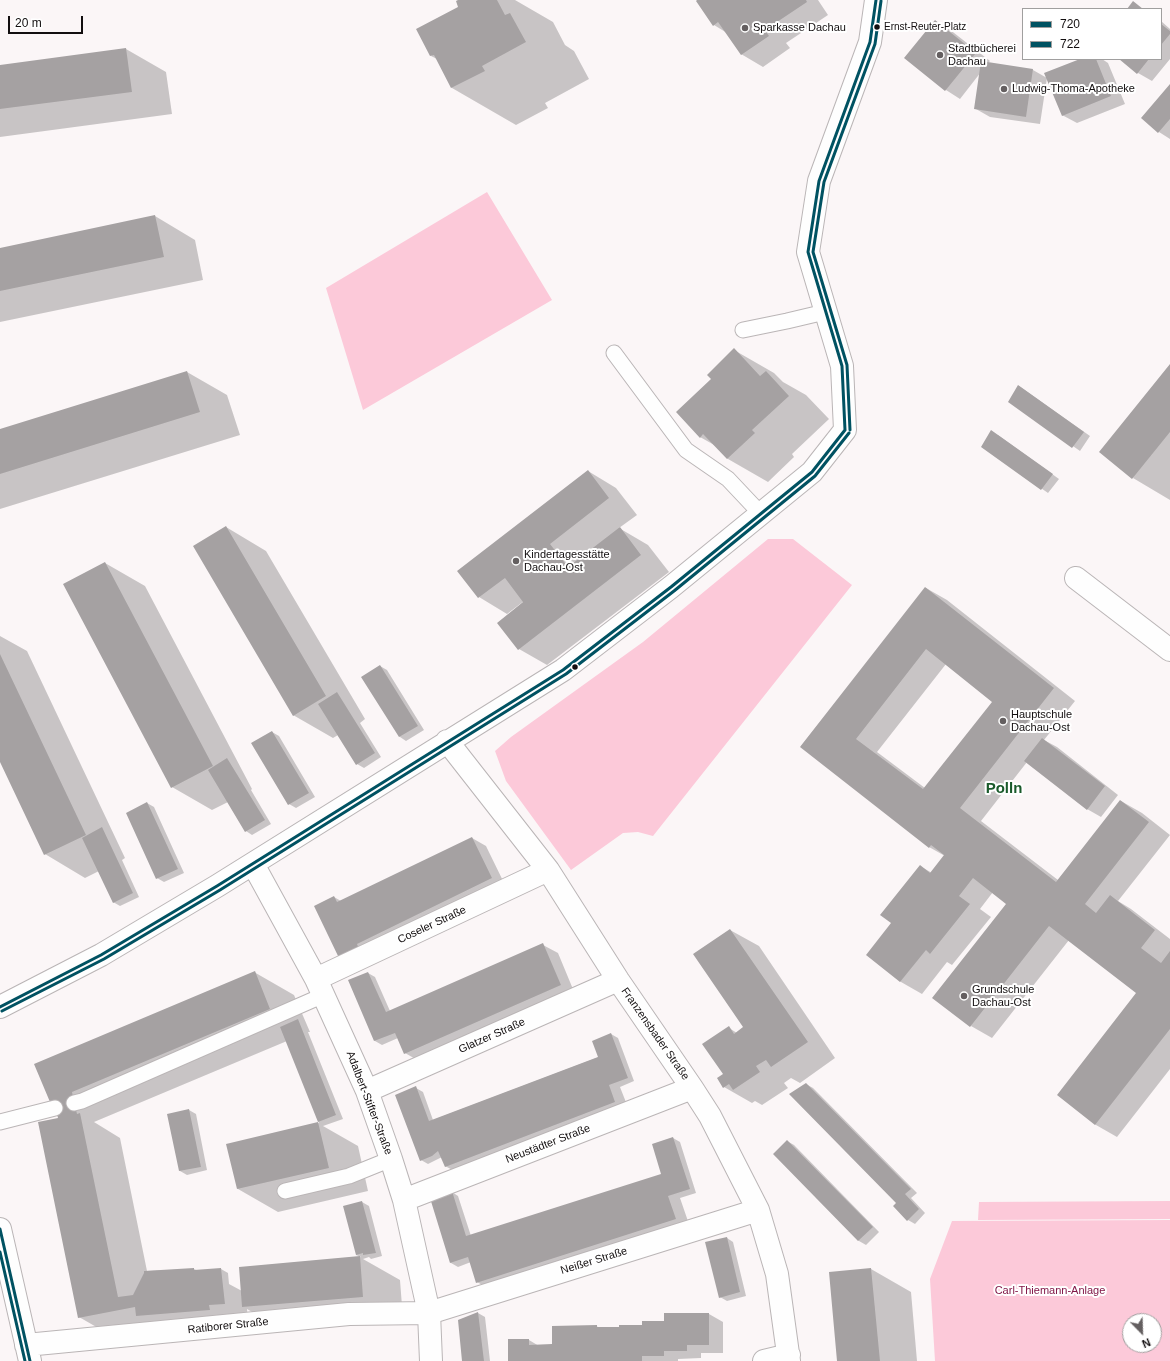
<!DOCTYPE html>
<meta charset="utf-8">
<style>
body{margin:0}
#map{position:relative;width:1170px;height:1361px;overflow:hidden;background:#fbf6f7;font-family:Helvetica,sans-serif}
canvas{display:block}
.legend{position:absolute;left:1022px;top:8px;width:140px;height:52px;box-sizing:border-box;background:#fff;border:1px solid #a09f9f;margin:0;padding:5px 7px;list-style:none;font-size:12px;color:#120e0f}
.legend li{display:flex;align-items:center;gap:8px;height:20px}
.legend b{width:20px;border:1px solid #a09f9f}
.north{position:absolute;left:1122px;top:1313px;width:40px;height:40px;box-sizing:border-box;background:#fff;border:1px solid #a09f9f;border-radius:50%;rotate:157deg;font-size:11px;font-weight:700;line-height:16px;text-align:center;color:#120e0f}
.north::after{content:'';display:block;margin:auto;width:14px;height:18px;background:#645f60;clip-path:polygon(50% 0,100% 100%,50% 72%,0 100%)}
.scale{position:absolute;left:8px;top:16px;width:75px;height:18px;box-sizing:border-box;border:2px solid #120e0f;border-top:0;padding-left:5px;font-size:12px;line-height:14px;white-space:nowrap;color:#120e0f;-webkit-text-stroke:3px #fff;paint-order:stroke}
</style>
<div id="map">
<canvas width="1170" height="1361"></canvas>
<ul class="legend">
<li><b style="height:5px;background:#005262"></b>720</li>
<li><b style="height:5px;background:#005262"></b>722</li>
</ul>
<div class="north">N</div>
<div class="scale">20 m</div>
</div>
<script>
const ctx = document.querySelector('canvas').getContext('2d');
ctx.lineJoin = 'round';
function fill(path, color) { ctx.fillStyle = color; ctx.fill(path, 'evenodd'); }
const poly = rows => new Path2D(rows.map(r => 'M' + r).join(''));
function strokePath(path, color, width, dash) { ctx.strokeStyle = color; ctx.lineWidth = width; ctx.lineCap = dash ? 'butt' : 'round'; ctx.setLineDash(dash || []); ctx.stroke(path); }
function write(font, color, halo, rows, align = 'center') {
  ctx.font = font + ' Helvetica,sans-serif'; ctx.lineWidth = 4; ctx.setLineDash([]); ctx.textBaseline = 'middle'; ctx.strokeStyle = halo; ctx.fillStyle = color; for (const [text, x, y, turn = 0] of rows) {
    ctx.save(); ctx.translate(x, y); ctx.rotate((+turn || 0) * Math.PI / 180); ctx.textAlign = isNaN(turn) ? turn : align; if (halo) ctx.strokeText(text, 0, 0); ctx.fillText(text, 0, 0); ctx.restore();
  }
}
fill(poly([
 [487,192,552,300,363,410,326,288],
 [768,539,793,539,852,585,653,836,638,832,623,833,571,870,506,781,495,751,511,737,643,642],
 [1170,1201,1170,1219,978,1220,979,1202],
 [1170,1220,1170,1361,935,1361,930,1279,952,1221],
 [1130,1321,1154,1321,1154,1345,1130,1345]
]), '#fcc9d9');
fill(poly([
 [460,0,515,0,553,22,565,45,574,51,589,79,545,103,548,108,516,125,452,88,437,59,431,56,459,7],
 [699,0,818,0,828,15,786,43,790,48,763,67,741,54,727,33,714,25],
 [935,21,949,29,990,61,988,63,1033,70,1047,78,1040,124,990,117,976,109,981,72,960,99,946,90],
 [1161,21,1170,29,1170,59,1152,81,1138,73,1121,59,1161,59],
 [126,49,166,72,172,114,0,137,0,66],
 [1083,59,1102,59,1108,63,1125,104,1077,123,1062,115],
 [1170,85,1170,139,1159,132],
 [155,216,195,240,203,280,0,322,0,249],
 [734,350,774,373,783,382,806,395,829,419,792,454,794,457,768,482,728,459,716,446,700,437],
 [1170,366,1170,500,1133,478],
 [187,372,227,395,240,435,0,509,0,430],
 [1019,386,1090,436,1080,451,1010,402],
 [998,435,1059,479,1048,493,982,447],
 [588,471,616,488,637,515,619,528,648,545,669,572,547,665,519,649,525,603,524,601,507,614,479,597],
 [226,527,266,551,365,719,360,723,381,757,364,768,357,764,338,735,333,738,293,715],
 [105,563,145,586,252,789,251,790,271,824,252,835,246,831,228,802,212,810,172,787],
 [926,588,947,600,1075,701,1044,740,1057,747,1118,795,1101,817,1087,809,1027,762,981,821,1058,880,1121,801,1142,813,1170,835,1118,901,1131,909,1170,939,1170,1069,1117,1137,1096,1125,1058,1095,1138,993,1069,940,992,1038,971,1026,1007,904,993,892,980,909,991,917,952,965,947,962,922,994,901,982,867,955,892,923,920,866,932,873,945,856,929,847,801,746],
 [946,664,993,702,925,788,877,752],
 [0,636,27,651,125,858,122,860,139,897,120,906,113,902,99,871,85,878,45,854,0,760],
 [380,666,387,670,424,730,406,741,400,737,362,677],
 [272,732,279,736,315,797,296,808,289,804],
 [147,803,154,807,184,873,164,882,157,878],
 [472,838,486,846,506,887,347,962,334,897,341,901],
 [730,930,759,946,835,1058,800,1083,791,1078,784,1083,788,1088,762,1105,755,1101,752,1103,724,1087,729,1028,737,1033,745,1028],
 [543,945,558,953,575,994,419,1061,405,1053,398,1038,382,1045,375,1041,349,981,368,973,375,977,390,1011],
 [254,972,294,995,310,1032,308,1032,343,1119,323,1126,358,1146,368,1191,278,1212,238,1189,228,1145,319,1123,287,1041,94,1122,120,1138,147,1271,194,1269,198,1271,221,1269,228,1273,229,1284,242,1291,240,1268,361,1257,356,1255,362,1202,369,1206,382,1256,371,1259,369,1257,363,1259,400,1280,403,1319,283,1330,247,1309,249,1333,119,1340,79,1317,59,1119,55,1103,50,1101],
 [611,1034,618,1038,634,1081,620,1087,629,1110,460,1174,445,1166,442,1157,428,1164,421,1160,416,1088,423,1092,433,1120,599,1057],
 [806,1084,813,1088,917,1193,911,1198,925,1213,915,1224,908,1220,897,1203],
 [189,1110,196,1114,207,1170,187,1175,180,1171],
 [673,1138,680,1142,696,1193,680,1198,690,1227,491,1290,477,1282,471,1262,458,1267,451,1263,431,1199,452,1192,458,1196,471,1236,663,1175],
 [787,1141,794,1145,879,1232,866,1245,859,1241,774,1154],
 [727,1238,733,1242,746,1296,727,1301,720,1297],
 [871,1269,911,1292,917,1361,838,1361],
 [478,1313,485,1317,490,1361,463,1361,459,1320],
 [709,1314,723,1322,723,1353,701,1353,701,1358,678,1359,678,1361,509,1361,529,1340,539,1346,553,1345,596,1326,600,1328,643,1326]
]), '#0003');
fill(poly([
 [458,0,497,0,505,15,510,13,526,42,482,66,485,71,451,88,434,55,430,56,416,29,458,7,456,1],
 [697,0,806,0,807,2,765,30,769,36,741,55,718,22,713,26,696,1],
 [1133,1,1143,9,1127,9],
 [935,20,976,53,945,91,904,58],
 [1161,24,1170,31,1170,34,1161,45],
 [126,48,132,92,0,109,0,65],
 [1080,59,1096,59,1111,96,1062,116,1044,73],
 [1119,59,1149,59,1137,74],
 [981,61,1033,69,1026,117,974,109],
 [1170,84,1170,119,1158,133,1141,118],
 [155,215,164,257,0,291,0,248],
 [734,348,760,376,766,371,789,396,752,430,755,433,727,459,703,434,700,438,676,412,711,379,707,375],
 [1170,364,1170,432,1132,479,1099,452],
 [187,371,200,412,0,474,0,429],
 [1018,385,1084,432,1072,448,1008,402],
 [991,430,1053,474,1041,490,981,447],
 [588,470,609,498,550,544,568,567,620,527,641,555,518,650,497,623,523,602,505,578,478,598,457,571],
 [226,526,326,696,293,716,193,546],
 [105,562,213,766,171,788,63,584],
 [925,587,1054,688,960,808,1056,882,1120,800,1149,822,1085,904,1096,913,1110,895,1155,930,1141,948,1161,963,1170,951,1170,1029,1095,1125,1057,1095,1136,993,1049,926,970,1027,932,998,1006,904,973,878,959,896,970,904,930,954,926,950,900,982,866,955,891,923,880,915,920,865,930,873,944,855,931,845,929,848,800,747],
 [926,649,992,702,923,789,856,739],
 [0,654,86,835,44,855,0,762],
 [380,665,418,726,399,737,361,677],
 [337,692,375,753,356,765,318,704],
 [272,731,309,793,288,805,251,743],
 [1042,738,1105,786,1087,810,1024,761],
 [227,758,265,820,245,832,208,770],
 [147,802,178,869,156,879,126,813],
 [102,827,133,893,113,903,82,838],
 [472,837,492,878,357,944,359,949,339,958,314,906,334,896,337,902],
 [730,929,808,1042,771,1067,766,1060,756,1066,760,1072,733,1090,729,1084,723,1088,717,1078,723,1074,702,1044,729,1026,734,1034,743,1027,693,954],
 [543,943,561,985,404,1054,395,1033,374,1041,348,980,368,972,386,1012],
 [255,971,270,1009,72,1092,77,1114,80,1113,118,1297,133,1295,144,1273,144,1271,194,1268,194,1270,221,1268,225,1304,209,1305,210,1310,136,1316,135,1307,78,1318,38,1122,58,1118,53,1100,50,1102,34,1064],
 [298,1019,336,1115,318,1122,329,1168,237,1189,226,1144,318,1122,280,1027],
 [611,1033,628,1078,609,1085,615,1102,445,1167,438,1151,432,1156,420,1161,395,1095,416,1086,429,1121,598,1057,592,1041],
 [806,1083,911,1189,905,1194,919,1209,907,1221,893,1206,896,1203,789,1094],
 [189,1109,201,1167,179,1171,167,1114],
 [673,1137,690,1189,668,1196,676,1219,476,1283,468,1257,450,1263,430,1198,452,1191,466,1236,661,1174,652,1144],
 [787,1140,873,1227,858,1241,773,1154],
 [362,1201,376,1253,363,1255,363,1253,356,1255,343,1206],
 [727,1237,740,1292,719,1298,705,1242],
 [360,1256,363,1297,242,1307,239,1267],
 [871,1268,880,1361,837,1361,829,1272],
 [478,1312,484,1361,462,1361,458,1320],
 [664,1313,709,1313,709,1345,687,1345,687,1351,664,1351,664,1356,642,1356,642,1361,508,1361,508,1339,529,1339,529,1345,552,1344,552,1326,597,1325,597,1327,619,1327,619,1325,642,1325,642,1321,664,1321]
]), '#a5a1a2');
const lane = poly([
 [743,330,787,321,825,312],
 [614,353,686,450,728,479,761,514],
 [74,1103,82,1101,324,995],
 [0,1122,55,1108],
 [285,1191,349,1176,391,1159]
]);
const street = poly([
 [1076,578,1170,650],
 [447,741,548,870,618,980,692,1088,710,1116,758,1210,777,1274,789,1361],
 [253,864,316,979,367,1091,391,1159,404,1200,429,1313,431,1361],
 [316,979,548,870],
 [0,1007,101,955,217,886,563,670,671,587,812,472,845,430,842,366,808,252,819,181,870,42,876,0],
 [367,1091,618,980],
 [404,1200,692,1088],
 [0,1229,30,1361],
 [26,1345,349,1314,429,1313,758,1210],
 [764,1361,789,1355]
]);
strokePath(lane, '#bab5b6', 17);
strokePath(street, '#bab5b6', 24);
strokePath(lane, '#fefefe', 15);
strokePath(street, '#fefefe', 22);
strokePath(poly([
 [845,430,842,366,808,252,819,181,870,42,876,0],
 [0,1007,101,955,217,886,563,670,671,587,812,472,845,430],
 [0,1229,30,1361]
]), '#005262', 3);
strokePath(poly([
 [850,430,847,365,813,252,824,182,875,44,881,1],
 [2,1011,104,959,220,890,566,674,674,591,815,476,849,433],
 [0,1252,25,1361]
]), '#005262', 3);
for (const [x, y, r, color] of [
 [877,27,3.5,"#120e0f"],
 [745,28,4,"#645f60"],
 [940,55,4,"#645f60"],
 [1004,89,4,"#645f60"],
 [516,561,4,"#645f60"],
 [575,667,3.5,"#120e0f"],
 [1003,721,4,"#645f60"],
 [964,996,4,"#645f60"]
]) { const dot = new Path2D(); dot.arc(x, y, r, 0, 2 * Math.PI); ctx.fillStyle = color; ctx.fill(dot); strokePath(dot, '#fff', 1.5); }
write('10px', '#120e0f', '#fff', [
 ["Ernst-Reuter-Platz",884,27]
], 'left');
write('11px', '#120e0f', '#fff', [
 ["Sparkasse Dachau",753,28],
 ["Stadtbücherei",948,49],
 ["Dachau",948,62],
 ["Ludwig-Thoma-Apotheke",1012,89],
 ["Kindertagesstätte",524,555],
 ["Dachau-Ost",524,568],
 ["Hauptschule",1011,715],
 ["Dachau-Ost",1011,728],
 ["Grundschule",972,990],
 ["Dachau-Ost",972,1003]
], 'left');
write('11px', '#120e0f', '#fff', [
 ["Coseler Straße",432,925,-25],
 ["Franzensbader Straße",655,1034,55],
 ["Glatzer Straße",492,1036,-24],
 ["Adalbert-Stifter-Straße",369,1103,69],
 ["Neustädter Straße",548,1144,-21],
 ["Neißer Straße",594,1261,-17],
 ["Ratiborer Straße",228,1326,-6]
]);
write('11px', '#811848', '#fff', [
 ["Carl-Thiemann-Anlage",1050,1291]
]);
write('bold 15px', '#1a5a2b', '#fff', [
 ["Polln",1004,789]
]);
</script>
